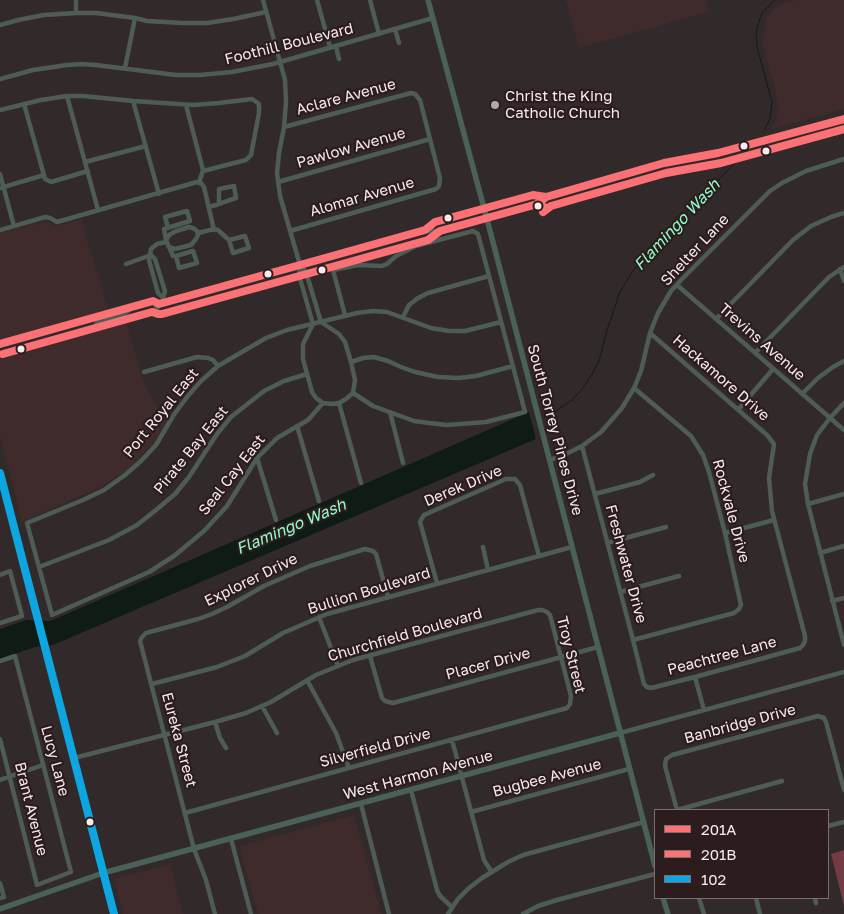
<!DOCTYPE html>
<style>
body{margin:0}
#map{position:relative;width:844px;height:914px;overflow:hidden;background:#322a2a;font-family:"Golos Text",sans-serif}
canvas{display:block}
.legend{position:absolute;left:654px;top:809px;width:175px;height:90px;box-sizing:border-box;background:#2c1c1e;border:1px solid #7d6f70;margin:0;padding:6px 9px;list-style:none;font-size:15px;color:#f6ebec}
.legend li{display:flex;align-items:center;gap:10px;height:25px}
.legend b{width:25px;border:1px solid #7d6f70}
</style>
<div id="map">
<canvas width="844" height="914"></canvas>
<ul class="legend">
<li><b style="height:6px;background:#fc7176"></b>201A</li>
<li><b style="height:6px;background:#fc7176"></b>201B</li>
<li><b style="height:6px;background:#0da6e0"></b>102</li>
</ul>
</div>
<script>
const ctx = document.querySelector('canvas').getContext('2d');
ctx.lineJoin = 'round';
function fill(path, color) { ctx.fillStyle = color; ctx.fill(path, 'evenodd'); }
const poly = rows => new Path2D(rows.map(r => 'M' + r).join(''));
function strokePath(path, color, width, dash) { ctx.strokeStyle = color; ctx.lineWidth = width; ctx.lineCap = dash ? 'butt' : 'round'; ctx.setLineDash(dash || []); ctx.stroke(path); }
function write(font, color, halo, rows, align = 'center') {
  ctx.font = font + ' "Golos Text",sans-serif'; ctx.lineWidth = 4.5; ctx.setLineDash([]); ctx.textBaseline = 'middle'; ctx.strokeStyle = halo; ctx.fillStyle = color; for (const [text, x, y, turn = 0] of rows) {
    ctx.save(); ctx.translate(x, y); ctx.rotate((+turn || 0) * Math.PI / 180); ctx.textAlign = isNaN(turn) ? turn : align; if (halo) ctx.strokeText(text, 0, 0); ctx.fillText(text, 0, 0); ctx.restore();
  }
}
fill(poly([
 [566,0,705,0,708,12,579,48],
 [795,0,844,0,844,109,771,129,777,119,778,105,773,80,762,43,767,17,780,4],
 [81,219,108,310,0,340,0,233,47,221,56,226],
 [126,323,145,386,157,408,170,415,155,441,128,469,101,487,22,522,0,435,0,357],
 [354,815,381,914,258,914,239,846],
 [170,864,183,914,123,914,114,879]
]), '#3f2a2c');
fill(poly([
 [844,850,844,906,831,854]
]), '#733b43');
fill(poly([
 [529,412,536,439,53,645,35,647,0,659,0,629,26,620,48,621,53,620]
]), '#0f1b15');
strokePath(poly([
 [765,129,770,119,772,102,757,47,756,32,758,25,762,13,775,0],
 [547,417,572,400,583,388,591,376,599,361,607,330,620,292,632,272,651,248,738,160]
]), '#0f1b15', 1);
strokePath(poly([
 [76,0,76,13],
 [263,0,285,80,286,102,284,127,279,153,277,173,280,196,300,265,299,275,313,324,303,344,303,359,312,392,316,398,323,403,332,404,339,403,346,399,353,393,355,380,351,362,345,342,339,334,321,322,306,272,300,265],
 [317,0,330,47],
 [370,0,379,34],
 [0,25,18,20,44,15,76,13,96,13,135,18,147,21,182,23,207,23,233,19,266,12],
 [395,29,399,43],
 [336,46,339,59],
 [125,68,135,18],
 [0,79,33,70,67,65,82,64,96,65,176,75,200,75,232,72,273,64,433,18],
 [67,96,98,210],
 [133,101,159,194],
 [24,104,45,179,51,182,88,171],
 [186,105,203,170,199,183],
 [0,110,41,100,67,96,83,96,133,101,193,105,219,103,252,99,255,101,259,104,259,113,251,155,246,160,203,171],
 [284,127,411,93,415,94,420,100,440,178,439,186,436,189,290,231],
 [85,162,146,146],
 [0,174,14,226],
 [278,182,430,139],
 [0,188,44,175],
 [209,207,219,204,227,201,236,198,234,186,219,189,219,204],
 [189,227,193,228,197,231,198,235,196,239,191,245,175,249,169,247,166,240,169,235,176,231,189,227],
 [0,230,45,217,50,218,57,222,197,182,201,183,204,187,214,230],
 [198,233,214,229,218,230,229,240,233,253,249,248,245,236,229,240],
 [166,240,164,229,190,221,187,211,165,217,168,228],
 [169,247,173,256,176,256,179,268,197,263,193,251,176,256],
 [151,255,155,259,165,291,163,298],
 [126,264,151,255],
 [840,269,844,281],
 [677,285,844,430],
 [164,303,163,298,158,293,149,260,151,249,157,244,166,242],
 [345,315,333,270,358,265,382,266,387,264,396,256,416,246,473,231,478,234,525,412,486,422,447,425,429,423,414,421,373,406,353,393],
 [403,317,409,305,418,298,428,293,489,276],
 [716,319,793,240,811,226,831,217,844,213],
 [755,353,829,277,844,267],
 [351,362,363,358,374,357,388,361,401,367,415,372,438,377,459,378,476,376,513,366],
 [144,372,197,357,208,358,213,360,218,366],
 [802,394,818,378,833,367,844,361],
 [323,403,308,420,277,438,257,458,227,506,204,531,174,556,149,572,52,615,27,523,83,500,104,490,125,475,141,461,156,445,173,416,187,397,201,381,218,366,266,338,287,330,357,313,373,311,387,312,431,328,449,331,465,331,501,322],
 [339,403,361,483],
 [844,403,830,418,817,435,810,454,805,484,808,504,844,645],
 [738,410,773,369],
 [390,412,403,463],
 [297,426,319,501],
 [582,446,633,640,644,684,647,687,651,688,695,677,800,648,803,645,805,641,805,636,772,511,769,478,774,444,767,435,650,333],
 [257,458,276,520],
 [549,460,560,457,582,446,601,432,622,408,634,388,641,371,650,333,658,313,671,291,682,279,770,191,782,183,806,171,844,159],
 [595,494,640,482,653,475],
 [808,504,844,494],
 [725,533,774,520],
 [607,543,666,527],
 [483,547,488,570],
 [820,553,844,546],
 [39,567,109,540,137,525,156,510,175,494,189,477,217,434,231,417,264,391,284,381,307,374],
 [0,575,10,571,22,616,0,623],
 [437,583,420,522,422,518,424,515,506,479,515,479,520,485,539,556],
 [620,592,679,576],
 [832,601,844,598],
 [319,617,338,666],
 [633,640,734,613,739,609,741,605,725,533,709,472,703,455,691,436,634,388],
 [370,656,382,698,385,701,393,703,598,647],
 [0,661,15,656,71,872,37,885,0,739],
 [695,677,704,710],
 [307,680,336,733,349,768],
 [152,684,217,667,245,656,283,633,327,614,572,547],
 [262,706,277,733],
 [215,722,220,738,226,748],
 [620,733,844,672],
 [452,740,484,860,491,871],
 [74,758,215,722,246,713,271,702,316,675,353,660,538,610,542,610,547,612,550,615,571,696,570,704,567,708,185,813],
 [0,780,43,765],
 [411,790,437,890,440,896,452,907],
 [361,804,389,914],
 [677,810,665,766,666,759,672,755,818,716,824,718,826,722,844,790],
 [677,810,782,781],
 [471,812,629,769],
 [828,826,844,822],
 [231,839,251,914],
 [0,883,4,897,0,898],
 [699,898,704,914],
 [756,898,760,914],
 [815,898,816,903],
 [215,914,206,880,194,849,140,641,142,637,146,633,198,619,212,614,227,607,264,586,310,566,365,549,373,551,376,554,388,597],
 [448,914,458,899,469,888,482,878,508,862,523,855,644,822],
 [523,914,538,906,557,900,655,874]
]), '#4d5d55', 4.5);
strokePath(poly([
 [428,0,488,223,655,866],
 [425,230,438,232,535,204,546,197,664,163,718,153,844,119],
 [95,328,98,322,122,315,131,308],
 [0,344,153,301,159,304,300,265,425,230,435,222,533,195,546,197],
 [0,354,155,311,159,304],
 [0,473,114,914],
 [663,898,668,914],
 [0,909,103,873,620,733]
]), '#496157', 5.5);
strokePath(poly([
 [537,204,546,197,664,163,718,153,844,119],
 [0,344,153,301,159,304,300,265,425,230,435,222,533,195,546,197]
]), '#fc7176', 8);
strokePath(poly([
 [543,212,551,206,666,173,721,163,844,129],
 [3,354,152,312,158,314,162,314,303,275,428,240,440,231,534,205,544,207]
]), '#fc7176', 8);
strokePath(poly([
 [0,473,114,914]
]), '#0da6e0', 8);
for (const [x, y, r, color] of [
 [495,105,5,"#b1a7a8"],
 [744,146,4.5,"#f6ebec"],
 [766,151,4.5,"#f6ebec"],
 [538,206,4.5,"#f6ebec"],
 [448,218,4.5,"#f6ebec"],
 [322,270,4.5,"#f6ebec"],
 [268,274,4.5,"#f6ebec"],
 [21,349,4.5,"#f6ebec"],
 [90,822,4.5,"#f6ebec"]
]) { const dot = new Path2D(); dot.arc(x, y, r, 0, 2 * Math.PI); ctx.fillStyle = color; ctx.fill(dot); strokePath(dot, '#2c1c1e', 2); }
write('15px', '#f6ebec', '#2c1c1e', [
 ["Foothill Boulevard",289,44,-14],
 ["Aclare Avenue",346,97,-15],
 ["Pawlow Avenue",351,148,-16],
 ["Alomar Avenue",362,197,-16],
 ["Shelter Lane",695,250,-47],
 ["Trevins Avenue",762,342,41],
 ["Hackamore Drive",721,378,41],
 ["Port Royal East",161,413,-51],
 ["South Torrey Pines Drive",555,430,75],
 ["Pirate Bay East",191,450,-51],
 ["Seal Cay East",232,475,-52],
 ["Derek Drive",463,486,-23],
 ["Rockvale Drive",731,511,75],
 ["Freshwater Drive",626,564,75],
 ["Explorer Drive",251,580,-26],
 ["Bullion Boulevard",369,591,-17],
 ["Churchfield Boulevard",405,635,-16],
 ["Troy Street",571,655,76],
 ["Peachtree Lane",722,656,-15],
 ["Placer Drive",488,664,-15],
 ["Banbridge Drive",740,724,-15],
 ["Eureka Street",179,740,75],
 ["Silverfield Drive",375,748,-15],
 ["Lucy Lane",55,761,75],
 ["West Harmon Avenue",418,775,-15],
 ["Bugbee Avenue",547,778,-15],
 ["Brant Avenue",31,809,76]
]);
write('15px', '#f6ebec', '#2c1c1e', [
 ["Christ the King",505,96],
 ["Catholic Church",505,113]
], 'left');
write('italic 16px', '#8ffcc9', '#2c1c1e', [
 ["Flamingo Wash",677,225,-47],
 ["Flamingo Wash",291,527,-23]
]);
</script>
